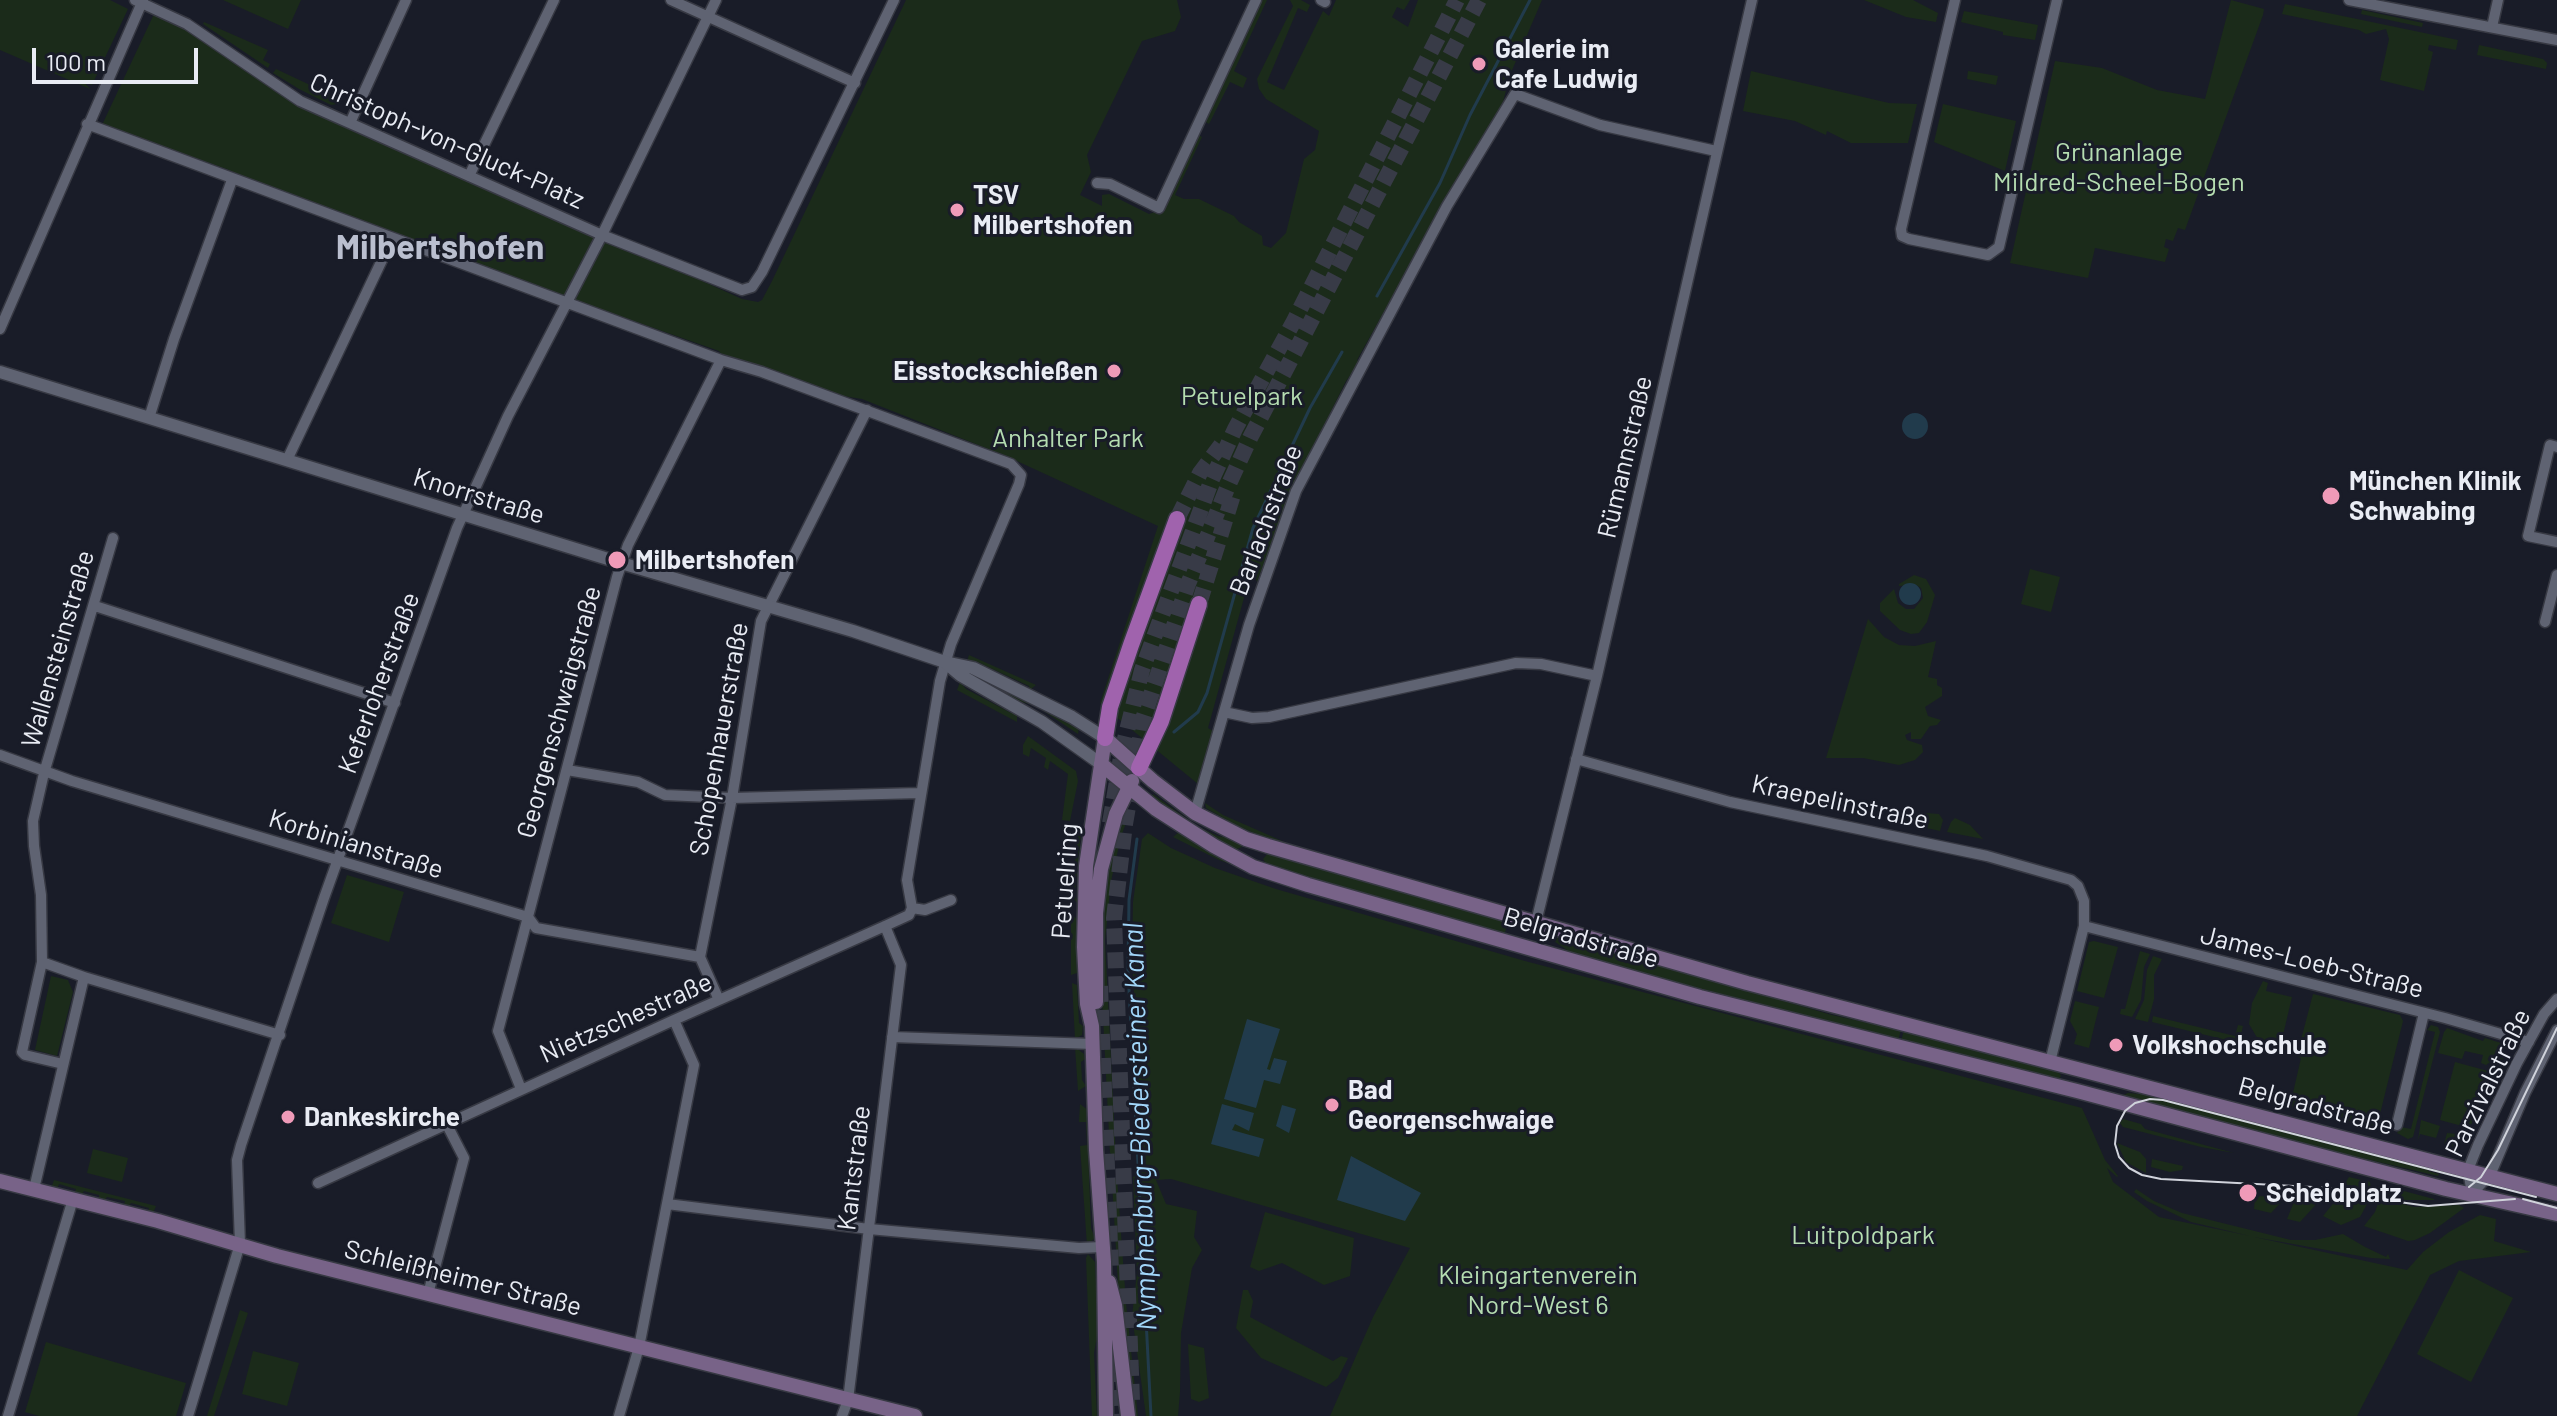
<!DOCTYPE html>
<meta charset="utf-8">
<style>
body{margin:0}
#map{position:relative;width:2557px;height:1416px;overflow:hidden;background:#191c28;font-family:Barlow,sans-serif}
canvas{display:block}
.scale{position:absolute;left:32px;top:48px;width:166px;height:36px;box-sizing:border-box;border:4px solid #e9ecf4;border-top:0;padding-left:10px;font-size:24px;line-height:28px;white-space:nowrap;color:#e9ecf4;-webkit-text-stroke:6px #191c28;paint-order:stroke}
</style>
<div id="map">
<canvas width="2557" height="1416"></canvas>
<div class="scale">100 m</div>
</div>
<script>
const ctx = document.querySelector('canvas').getContext('2d');
ctx.lineJoin = 'round';
function fill(path, color) { ctx.fillStyle = color; ctx.fill(path, 'evenodd'); }
const poly = rows => new Path2D(rows.map(r => 'M' + r).join(''));
function strokePath(path, color, width, dash) { ctx.strokeStyle = color; ctx.lineWidth = width; ctx.lineCap = dash ? 'butt' : 'round'; ctx.setLineDash(dash || []); ctx.stroke(path); }
function write(font, color, halo, rows, align = 'center') {
  ctx.font = font + ' Barlow,sans-serif'; ctx.lineWidth = 6; ctx.setLineDash([]); ctx.textBaseline = 'middle'; ctx.strokeStyle = halo; ctx.fillStyle = color; for (const [text, x, y, turn = 0] of rows) {
    ctx.save(); ctx.translate(x, y); ctx.rotate((+turn || 0) * Math.PI / 180); ctx.textAlign = isNaN(turn) ? turn : align; if (halo) ctx.strokeText(text, 0, 0); ctx.fillText(text, 0, 0); ctx.restore();
  }
}
fill(poly([
 [0,0,110,0,128,9,92,85,84,82,90,89,0,50],
 [223,0,301,0,288,29],
 [906,0,1177,0,1181,17,1175,31,1142,41,1087,155,1091,172,1080,195,1102,206,1102,195,1109,194,1149,214,1155,212,1164,205,1197,134,1202,137,1175,195,1184,199,1199,199,1234,216,1239,222,1262,236,1263,245,1271,248,1286,233,1304,159,1315,150,1319,131,1266,99,1259,89,1257,79,1293,6,1290,0,1301,0,1310,5,1307,12,1298,8,1267,82,1284,90,1323,11,1329,16,1336,0,1410,0,1404,10,1397,7,1392,17,1408,27,1418,0,1542,0,1510,75,1503,102,1398,288,1394,302,1390,301,1357,360,1360,362,1346,381,1287,500,1257,582,1252,569,1208,728,1213,731,1198,784,1115,716,1137,613,1124,640,1102,706,1100,703,1158,526,1006,456,862,399,830,394,724,358,719,351,406,241,407,237,242,177,229,170,102,125,154,14,194,33,295,103,348,129,553,213,742,299,758,302,762,300,772,281],
 [1261,0,1267,0,1234,71,1247,78,1243,88,1230,82,1209,124,1204,121],
 [1864,0,1913,0,1938,13,1936,22,1906,17],
 [2231,0,2264,9,2263,15,2185,230,2178,228,2173,241,2166,239,2164,247,2169,249,2165,262,2095,248,2088,278,2010,263,2055,61,2102,68,2157,90,2205,99],
 [2285,4,2458,40,2456,50,2429,45,2428,50,2433,52,2424,91,2380,80,2389,39,2386,29,2366,34,2359,30,2282,14],
 [2362,10,2423,23,2422,27,2361,14],
 [1964,11,2038,25,2035,40,2003,35,2003,32,1961,22],
 [204,22,268,50,263,60,270,64,268,68,203,24],
 [2479,45,2543,59,2547,63,2546,69,2477,55],
 [276,69,340,99,337,104,331,105,299,89,273,73],
 [1751,71,1889,103,1917,104,1908,143,1851,143,1827,131,1826,135,1795,121,1743,111],
 [1968,71,1998,76,1996,85,1967,79],
 [1943,104,2016,121,2005,171,1934,142],
 [2030,569,2060,577,2051,612,2021,604],
 [1914,575,1926,579,1935,595,1927,622,1919,633,1911,634,1900,630,1880,611,1880,603,1894,589,1898,603,1906,609,1914,609,1923,598,1921,588,1916,585,1899,586,1899,584],
 [1868,619,1884,637,1899,645,1915,646,1936,641,1928,677,1937,679,1937,685,1942,688,1942,696,1925,707,1928,716,1941,720,1937,725,1930,726,1921,739,1911,739,1911,732,1905,735,1907,740,1922,745,1923,752,1915,760,1899,765,1863,758,1826,758],
 [969,655,1036,685,1030,690,1029,686,975,661,967,661],
 [978,677,1079,727,1078,734,1036,706,1015,700],
 [960,682,966,689,1011,713,1017,713,1017,722,957,690],
 [1028,736,1076,771,1078,781,1070,821,1062,820,1068,774,1050,761,1048,770,1044,767,1046,758,1031,748,1029,757,1023,754,1023,745],
 [1153,794,1197,826,1218,836,1238,840,1242,847,1234,850,1151,800],
 [1205,803,1223,815,1289,844,1285,846,1233,824,1206,808],
 [1926,813,1939,814,1943,820,1940,831,1904,823,1909,817],
 [1121,814,1127,820,1121,837,1111,881,1105,941,1116,1158,1110,1153,1099,940,1105,882],
 [1955,818,1970,825,1983,839,1947,832,1951,822],
 [1086,825,1081,834,1077,872,1075,895,1079,905,1072,897,1074,868,1078,831],
 [1179,832,1221,855,1279,882,1219,860,1173,837],
 [1148,833,1171,848,1215,868,1276,889,1525,961,2082,1108,2105,1160,2118,1176,2117,1177,2107,1168,2113,1182,2159,1217,2250,1236,2191,1222,2147,1201,2134,1192,2136,1189,2154,1201,2182,1213,2291,1240,2315,1240,2343,1234,2365,1247,2386,1257,2388,1254,2390,1259,2371,1258,2254,1237,2407,1270,2423,1252,2449,1232,2480,1215,2496,1219,2494,1241,2531,1252,2459,1261,2430,1275,2357,1416,1330,1416,1373,1317,1410,1248,1171,1179,1156,1180,1166,1204,1197,1211,1194,1237,1202,1250,1192,1268,1181,1333,1180,1392,1178,1416,1146,1416,1132,1316,1137,1273,1133,1177,1143,1170,1132,957,1133,902,1142,839],
 [1270,851,1509,921,1504,935,1308,879,1266,864,1263,859],
 [347,875,404,892,389,942,331,923],
 [1071,913,1078,920,1079,945,1076,947,1077,973,1071,975],
 [1538,930,1832,1015,1901,1030,1898,1041,1574,955],
 [2094,941,2118,947,2104,998,2077,991,2089,942],
 [2140,951,2150,954,2144,967,2141,1000,2132,1017,2120,1014,2121,1009,2125,1009],
 [2153,956,2162,959,2154,975,2154,999,2148,1022,2135,1019,2144,1000,2147,970],
 [51,976,68,980,73,992,57,1056,35,1050],
 [2263,981,2268,983,2266,991,2292,997,2279,1052,2270,1050,2259,1041,2249,1024,2252,1003],
 [1072,983,1077,985,1079,1023,1083,1026,1082,1035,1075,1039],
 [2313,994,2400,1015,2403,1021,2378,1122,2374,1127,2290,1106,2301,1058,2290,1055,2291,1050,2298,1051],
 [2075,1001,2099,1007,2089,1048,2074,1044,2077,1034,2070,1021],
 [2153,1016,2235,1036,2238,1025,2243,1026,2239,1043,2152,1022],
 [2431,1025,2438,1027,2440,1032,2413,1137,2408,1139,2397,1133,2401,1127,2411,1129,2435,1032,2427,1030],
 [2447,1028,2483,1041,2485,1038,2501,1043,2500,1048,2493,1060,2486,1065,2481,1063,2483,1055,2465,1051,2462,1059,2438,1053,2444,1032],
 [1904,1030,2058,1071,2061,1076,2058,1080,1901,1041],
 [1075,1047,1084,1054,1085,1059,1081,1062,1082,1080,1086,1086,1078,1091],
 [2502,1053,2506,1054,2462,1143,2454,1147,2444,1144,2447,1133,2457,1134,2466,1127],
 [2455,1062,2488,1071,2462,1126,2440,1120],
 [2128,1093,2162,1096,2430,1165,2428,1171,2439,1174,2438,1176,2349,1155,2119,1097],
 [1080,1104,1088,1110,1091,1145,1088,1150,1091,1228,1095,1238,1087,1245,1080,1146,1087,1145,1086,1122,1079,1122],
 [2123,1119,2141,1124,2145,1129,2234,1153,2201,1147,2123,1127,2120,1123],
 [2421,1120,2440,1126,2436,1138,2420,1134,2418,1140],
 [2117,1143,2140,1152,2146,1159,2146,1173,2126,1162],
 [93,1149,128,1158,122,1182,87,1173],
 [2152,1159,2183,1166,2182,1170,2170,1172,2151,1167],
 [1117,1177,1126,1303,1138,1416,1134,1416,1119,1301,1112,1182],
 [2349,1177,2370,1182,2372,1192,2344,1185],
 [54,1180,156,1206,153,1213,148,1212,149,1208,131,1203,129,1206,124,1205,125,1201,107,1197,105,1200,99,1199,99,1195,84,1191,82,1194,75,1192,76,1189,59,1184,58,1187,52,1186],
 [2381,1185,2434,1199,2434,1200,2406,1200,2381,1195],
 [2341,1189,2371,1197,2360,1217,2341,1225,2323,1216,2336,1200,2356,1205,2358,1197,2339,1191],
 [2255,1196,2286,1197,2271,1213,2254,1209],
 [2296,1197,2321,1199,2300,1222,2287,1219],
 [2380,1198,2414,1207,2459,1205,2464,1208,2430,1233,2415,1240,2408,1241,2364,1226,2375,1212],
 [1265,1212,1354,1238,1350,1276,1324,1285,1282,1263,1259,1271,1250,1267],
 [1088,1254,1095,1262,1098,1332,1094,1353,1097,1416,1092,1416,1086,1258],
 [2459,1270,2513,1298,2471,1382,2417,1354],
 [1243,1290,1248,1290,1253,1301,1250,1317,1333,1361,1341,1356,1348,1358,1338,1378,1326,1387,1261,1358,1236,1328],
 [240,1310,248,1313,214,1416,207,1416],
 [46,1342,186,1383,176,1416,39,1416,25,1412],
 [1188,1344,1204,1348,1209,1398,1199,1402,1191,1399],
 [253,1351,299,1363,287,1406,242,1394]
]), '#1b2b1a');
fill(poly([
 '1902 426a13 13 0 1 1 26 0a13 13 0 1 1-26 0Z',
 '1899 594a11 11 0 1 1 22 0a11 11 0 1 1-22 0Z',
 [1247,1019,1280,1029,1267,1069,1270,1070,1274,1058,1287,1061,1280,1084,1264,1080,1256,1108,1224,1099],
 [1222,1104,1254,1113,1249,1131,1235,1124,1232,1130,1264,1139,1259,1157,1211,1144],
 [1282,1105,1296,1109,1289,1133,1276,1126],
 [1351,1156,1421,1193,1405,1221,1337,1200]
]), '#213b4c');
strokePath(poly([
 [1377,296,1440,183,1470,115,1530,0],
 [1174,732,1198,712,1207,693,1253,528,1310,408,1342,352],
 [1137,839,1129,900,1128,970,1151,1416]
]), '#213b4c', 3);
strokePath(poly([
 [1177,519,1200,473,1221,445],
 [1199,604,1233,495],
 [1110,823,1122,751,1142,670,1212,479,1235,429,1294,321,1457,0],
 [1100,986,1111,1271],
 [1114,1342,1117,1416],
 [1132,1400,1114,918,1125,824,1144,716,1188,584,1228,486,1251,436,1479,0]
]), '#383b47', 16, [16, 8]);
const minor = poly([
 [135,0,187,24,300,101,602,235,742,290,752,287,762,272,894,0],
 [671,0,855,83],
 [1321,0,1325,2],
 [1955,0,1901,229,1902,236,1909,239,1988,255,1999,247,2057,0],
 [2349,0,2557,40],
 [2492,27,2498,0],
 [350,123,406,0],
 [87,124,721,360,762,372,1011,464,1021,475,1019,484,951,644,940,681,907,880,912,908],
 [469,176,554,0],
 [1097,183,1110,184,1159,208,1256,0],
 [0,329,143,0],
 [149,418,174,339,232,180],
 [2557,447,2550,445,2528,536,2557,542],
 [287,460,392,239],
 [95,606,395,703],
 [2545,622,2557,575],
 [1224,712,1252,718,1269,717,1516,663,1541,664,1597,676],
 [0,755,72,781,528,917,536,928,700,957],
 [1576,759,1730,802,1987,856,2071,880,2078,886,2084,901,2084,926,2050,1062],
 [567,770,638,782,665,795,732,798,919,793],
 [1195,813,1249,625,1296,491,1447,206,1515,94,1600,125,1716,151],
 [912,908,925,910,951,900],
 [1536,922,1597,676,1752,0],
 [2084,926,2445,1018,2529,1042],
 [84,977,280,1035],
 [2557,999,2544,1014,2517,1063,2478,1145,2468,1170,2472,1194,2491,1173,2525,1093,2557,1030],
 [719,1000,700,957,732,798,761,621,867,410],
 [892,1037,1093,1044],
 [63,1064,25,1055,22,1052,42,962,41,895,34,846,33,821,44,773,113,538],
 [521,1089,498,1031,617,577,628,545,721,360],
 [2397,1125,2424,1013],
 [318,1183,674,1020,885,926,909,915,912,908],
 [34,1189,84,977,42,962],
 [667,1204,869,1229,1079,1248,1102,1247],
 [428,1294,464,1158,446,1123],
 [8,1416,73,1199],
 [188,1416,240,1244,237,1160,241,1145,324,898,457,528,508,416,602,235,716,0],
 [619,1416,639,1347,694,1065,674,1020],
 [842,1416,848,1400,901,965,885,926]
]);
const tertiary = poly([
 [0,372,621,563,853,631,945,662,973,668,1072,717,1105,738],
 [947,664,960,675,1042,722,1101,764]
]);
const secondary = poly([
 [1105,738,1153,781,1195,813,1246,839,1268,846,1747,983,2557,1194],
 [1105,738,1086,866,1084,947,1087,1004,1092,1026,1096,1150,1104,1262,1106,1416],
 [1101,764,1156,809,1214,846,1253,867,1308,885,1700,997,2077,1091,2446,1189,2557,1214],
 [1096,1002,1096,913,1101,869,1116,814,1132,781],
 [0,1181,158,1221,277,1256,915,1416],
 [1109,1282,1115,1305,1128,1416]
]);
const trunk = poly([
 [1105,738,1110,707,1131,645,1177,519],
 [1139,768,1161,721,1199,604]
]);
strokePath(minor, '#373943', 13);
strokePath(tertiary, '#373943', 15);
strokePath(secondary, '#373943', 17);
strokePath(trunk, '#373943', 19);
strokePath(minor, '#5f6372', 10);
strokePath(tertiary, '#5f6372', 12);
strokePath(secondary, '#786388', 14);
strokePath(trunk, '#a063ad', 16);
strokePath(poly([
 [2342,1187,2399,1202,2428,1206,2515,1199],
 [2469,1187,2481,1177,2498,1150,2557,1028],
 [2351,1189,2161,1179,2142,1175,2129,1168,2119,1157,2115,1144,2117,1126,2125,1111,2135,1103,2150,1099,2163,1100,2536,1197],
 [2523,1199,2557,1208]
]), '#d0d3db', 2);
for (const [x, y, r, color] of [
 [1479,64,8,"#ef9ab8"],
 [957,210,8,"#ef9ab8"],
 [1114,371,8,"#ef9ab8"],
 [2331,496,10,"#ef9ab8"],
 [617,560,10,"#ef9ab8"],
 [2116,1045,8,"#ef9ab8"],
 [1332,1105,8,"#ef9ab8"],
 [288,1117,8,"#ef9ab8"],
 [2248,1193,10,"#ef9ab8"]
]) { const dot = new Path2D(); dot.arc(x, y, r, 0, 2 * Math.PI); ctx.fillStyle = color; ctx.fill(dot); strokePath(dot, '#191c28', 3); }
write('bold 26px', '#e9ecf4', '#191c28', [
 ["Galerie im",1495,49],
 ["Cafe Ludwig",1495,79],
 ["TSV",973,195],
 ["Milbertshofen",973,225],
 ["Eisstockschießen",1098,371,"right"],
 ["München Klinik",2349,481],
 ["Schwabing",2349,511],
 ["Milbertshofen",635,560],
 ["Volkshochschule",2132,1045],
 ["Bad",1348,1090],
 ["Georgenschwaige",1348,1120],
 ["Dankeskirche",304,1117],
 ["Scheidplatz",2266,1193]
], 'left');
write('26px', '#e9ecf4', '#191c28', [
 ["Christoph-von-Gluck-Platz",447,141,24],
 ["Rümannstraße",1625,457,-77],
 ["Knorrstraße",479,496,17],
 ["Barlachstraße",1266,520,-69],
 ["Wallensteinstraße",58,649,-74],
 ["Keferloherstraße",379,683,-70],
 ["Georgenschwaigstraße",559,712,-75],
 ["Schopenhauerstraße",719,739,-80],
 ["Kraepelinstraße",1840,802,12],
 ["Korbinianstraße",356,844,17],
 ["Petuelring",1065,881,-86],
 ["Belgradstraße",1581,938,16],
 ["James-Loeb-Straße",2312,962,14],
 ["Nietzschestraße",626,1018,-24],
 ["Parzivalstraße",2488,1083,-64],
 ["Belgradstraße",2316,1106,15],
 ["Kantstraße",854,1168,-83],
 ["Schleißheimer Straße",463,1278,14]
]);
write('26px', '#b5ddb1', '#191c28', [
 ["Grünanlage",2119,152],
 ["Mildred-Scheel-Bogen",2119,182],
 ["Petuelpark",1242,396],
 ["Anhalter Park",1068,438],
 ["Luitpoldpark",1863,1235],
 ["Kleingartenverein",1538,1275],
 ["Nord-West 6",1538,1305]
]);
write('italic 28px', '#a1d6f9', '#191c28', [
 ["Nymphenburg-Biedersteiner Kanal",1140,1127,-92]
]);
write('bold 34px', '#babfcf', '#191c28', [
 ["Milbertshofen",440,248]
]);
</script>
